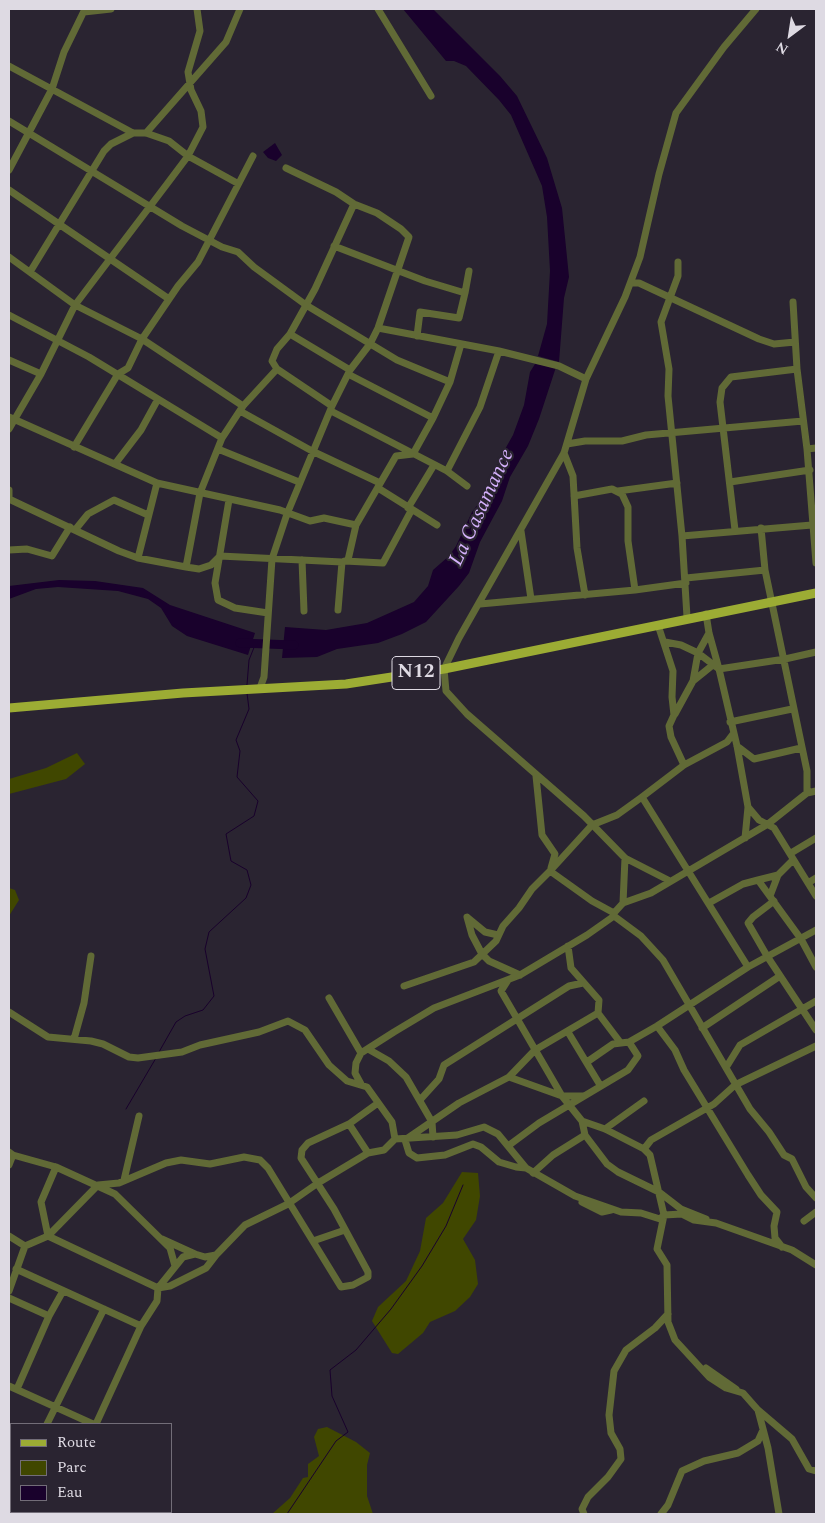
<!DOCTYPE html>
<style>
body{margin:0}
#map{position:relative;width:825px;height:1523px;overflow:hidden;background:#2a2431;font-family:Spectral,serif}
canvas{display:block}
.frame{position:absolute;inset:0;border:10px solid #dedae3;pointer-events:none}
.legend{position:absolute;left:10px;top:1423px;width:162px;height:90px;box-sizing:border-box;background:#2a2431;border:1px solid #726d78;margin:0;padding:6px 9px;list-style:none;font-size:15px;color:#dedae3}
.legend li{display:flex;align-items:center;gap:10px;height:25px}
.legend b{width:25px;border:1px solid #726d78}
.north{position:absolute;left:765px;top:10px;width:50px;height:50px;-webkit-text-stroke:4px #2a2431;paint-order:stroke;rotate:211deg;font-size:14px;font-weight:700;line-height:20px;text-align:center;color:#dedae3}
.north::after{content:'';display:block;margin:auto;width:18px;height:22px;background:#dedae3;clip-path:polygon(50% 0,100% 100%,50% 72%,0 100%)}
</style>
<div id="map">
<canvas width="825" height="1523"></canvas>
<div class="frame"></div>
<ul class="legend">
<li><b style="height:6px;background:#9cac34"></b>Route</li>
<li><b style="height:14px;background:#404700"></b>Parc</li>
<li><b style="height:14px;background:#19012c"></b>Eau</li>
</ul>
<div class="north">N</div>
</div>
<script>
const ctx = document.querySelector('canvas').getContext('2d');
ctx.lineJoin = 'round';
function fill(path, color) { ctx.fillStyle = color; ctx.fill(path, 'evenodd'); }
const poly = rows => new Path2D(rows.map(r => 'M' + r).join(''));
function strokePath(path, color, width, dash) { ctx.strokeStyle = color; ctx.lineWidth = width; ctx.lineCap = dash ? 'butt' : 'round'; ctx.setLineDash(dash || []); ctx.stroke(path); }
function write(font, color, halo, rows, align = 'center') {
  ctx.font = font + ' Spectral,serif'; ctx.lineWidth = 4.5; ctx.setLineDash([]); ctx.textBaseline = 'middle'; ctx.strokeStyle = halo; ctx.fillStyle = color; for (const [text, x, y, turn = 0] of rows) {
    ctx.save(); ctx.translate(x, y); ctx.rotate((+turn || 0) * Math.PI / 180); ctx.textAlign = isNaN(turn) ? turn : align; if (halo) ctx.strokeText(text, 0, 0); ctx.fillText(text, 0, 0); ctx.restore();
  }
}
fill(poly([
 [77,753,85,764,66,779,9,794,9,779,46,768],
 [9,888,15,890,19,900,9,916],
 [462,1172,478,1173,480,1196,476,1220,463,1239,475,1260,478,1284,470,1297,455,1311,430,1322,423,1333,398,1354,392,1353,372,1321,378,1307,406,1281,420,1251,426,1218,443,1203],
 [327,1427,356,1442,370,1453,367,1465,367,1496,373,1514,272,1514,290,1498,303,1478,308,1477,308,1464,319,1456,314,1437,318,1429]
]), '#404700');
fill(poly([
 [403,9,433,9,500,76,517,96,547,158,562,208,569,277,564,298,559,362,538,356,547,324,550,271,547,217,542,186,511,115,499,100,466,66,454,61,446,61],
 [275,143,282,155,276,161,268,158,263,152],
 [535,364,556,367,539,419,528,446,510,477,502,501,480,542,469,573,459,586,426,622,402,634,378,643,337,649,317,657,282,658,285,627,326,630,367,623,414,602,428,586,433,570,449,556,456,546,472,512,490,488,500,458,513,435,524,405,530,372],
 [59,580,95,581,143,588,170,605,255,633,248,655,187,636,172,626,161,608,148,599,118,591,58,587,36,589,9,599,9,586]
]), '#19012c');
strokePath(poly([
 [247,685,249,660,255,645],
 [159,1052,176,1022,185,1016,203,1010,214,996,205,949,209,932,246,898,251,885,247,870,231,861,226,834,254,816,258,801,237,777,240,751,236,740,249,709,247,693],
 [126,1109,156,1058],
 [287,1514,336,1441,348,1432,332,1396,330,1370,356,1350,391,1309,422,1266,446,1226,463,1185]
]), '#19012c', 1);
strokePath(poly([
 [240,643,294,645]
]), '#19012c', 9);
strokePath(poly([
 [378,9,431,96],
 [84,12,111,9],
 [9,66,133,133,146,133,169,141,188,156,237,183],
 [9,121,182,226,222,247,238,252,254,267,306,305,397,360,450,382],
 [146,133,226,42,240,9],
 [9,170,52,89,64,52,85,9],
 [9,190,169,299],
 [334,246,425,281,465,293,459,318,420,312,417,336],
 [9,257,75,305,142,339,243,406],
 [678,262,678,276,661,322,669,369,668,396,682,536,687,617],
 [30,272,104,151,111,144,133,133],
 [632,283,639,283,759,339,774,344,795,342],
 [465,293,469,271],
 [793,302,797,369,807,449,816,563],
 [9,315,89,357,222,438],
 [378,328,499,351,480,407,447,471],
 [290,334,350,370],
 [499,351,559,366,586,379],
 [9,360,41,374],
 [348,374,433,418],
 [332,406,277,369,272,361,277,349,290,334,315,289,354,204],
 [240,411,312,451,380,483],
 [331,411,447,471,467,486],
 [9,417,157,483,280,510,310,521,324,518,356,525],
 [9,429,41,374,75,305,167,184,188,156,203,127,201,111,191,90,188,72,200,31,197,9],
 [567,444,585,441,622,441,646,435,803,421],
 [74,447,118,374,128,368,142,339,178,286,198,262,253,156],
 [218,449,299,482],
 [807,449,816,448],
 [564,453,573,476,577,548,585,595],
 [115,464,141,430,158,399],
 [730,482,810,470],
 [378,488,437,525],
 [9,490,9,496],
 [618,491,677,483],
 [574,496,612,489,622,494,628,507,628,541,635,590],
 [9,499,119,551,138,558,186,567,199,569,211,565,220,556,342,562,338,610],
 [229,500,215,583,218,600,235,608,268,613],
 [408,508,434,465],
 [761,528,765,570,807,771,807,793],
 [75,530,88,514,114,500,148,515],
 [735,530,720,402,722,388,731,377,797,369],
 [521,531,531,599],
 [682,536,812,525],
 [9,550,27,549,52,556,70,527],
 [138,558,157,483],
 [302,560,304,611],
 [348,560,356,525,396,456,413,454,433,418,450,382,461,344],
 [345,561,383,563,411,511],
 [186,567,200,493,222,438,243,406,277,369],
 [686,578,765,570],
 [480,604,635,590,686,583],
 [706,614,709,633,719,669,737,746,748,807,745,838],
 [658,625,673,671,672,697,674,715,669,726,671,737,684,765],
 [665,642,681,645,698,653,719,669,785,659,816,652],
 [693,681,698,653,709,633],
 [260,688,264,677,272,559,287,514,332,406,350,370,370,344,378,328,409,237,401,229,377,213,354,204,336,192,286,168],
 [675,714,693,681,714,664],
 [730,722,792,709],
 [733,734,727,742,684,765,642,797,748,967],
 [737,746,754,759,801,748],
 [536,776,542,835,555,854,551,868],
 [748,807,759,820,774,828,816,896],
 [791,853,816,838],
 [550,871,592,825,617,815,642,797],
 [758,880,778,875,793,860],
 [670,881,625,858,584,816,467,714,446,691,444,669,459,638,564,453,586,379,625,297,640,257,659,174,676,113,724,47,756,9],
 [808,883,816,878],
 [770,896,778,875],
 [774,901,753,917,748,923,767,956,816,1030],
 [623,903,625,858],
 [709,903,743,884,758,880,801,939,816,967],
 [614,913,623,903,651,893,768,824,807,793,816,791],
 [467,917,472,935,482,954,489,961,520,975],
 [468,918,485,932,498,935],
 [568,946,571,968,599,1000,598,1013,620,1042],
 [508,980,501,991,562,1096,582,1121,605,1129,644,1149,650,1155,664,1215,657,1249,667,1265,668,1322,675,1340,709,1377,726,1388,743,1393,758,1410,768,1448,779,1514],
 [404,986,474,962,496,941,503,926,519,908,532,889,550,871,592,901,614,913,614,916,641,936,663,960,750,1109,769,1132,784,1155,792,1159,806,1187,816,1198],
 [329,998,361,1053],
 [9,1012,48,1037,91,1041,103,1044,129,1057,138,1058,182,1052,200,1045,259,1032,288,1021,305,1030,329,1065,347,1081,367,1087,392,1122,395,1139],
 [657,1026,675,1050,684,1070,748,1175,761,1195,777,1212,774,1226,775,1238,782,1247],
 [702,1028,780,976],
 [568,1032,600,1085],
 [74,1039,84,1003,91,956],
 [368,1049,389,1061,406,1077,432,1122,433,1137],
 [587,1062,613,1044,629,1042,657,1026,748,967,816,930],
 [727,1066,740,1045,816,1001],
 [509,1077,562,1096,583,1096],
 [361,1084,355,1073,356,1063,361,1053,394,1032,434,1008,520,975,587,935,614,916],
 [420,1100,439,1079,444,1065,569,986,583,983],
 [582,1121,585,1135,607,1164,618,1172,659,1192,681,1209,706,1219],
 [349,1124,378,1103],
 [605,1129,644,1101],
 [508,1146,539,1123,628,1070,638,1056,629,1042],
 [644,1149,651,1140,714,1104,735,1085,816,1046],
 [9,1152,13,1155,56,1167,115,1194,170,1248,175,1266],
 [9,1165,13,1155],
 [526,1168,516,1167,499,1162,481,1147,473,1144,445,1155,417,1158,409,1153,405,1140,459,1103,509,1077,535,1050,598,1013],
 [533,1173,553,1155,585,1135],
 [124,1180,139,1116],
 [582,1202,602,1212,611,1210],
 [804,1221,816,1212],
 [9,1236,25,1246],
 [48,1236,98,1185,119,1183,166,1163,181,1160,210,1164,244,1157,260,1160,268,1168,341,1287,353,1285,368,1277,368,1272,334,1209,301,1158,302,1150,308,1143,349,1124,368,1153],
 [48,1236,41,1202,56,1167],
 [162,1239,195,1254],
 [313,1241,345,1230],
 [16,1269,141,1326],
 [9,1291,25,1246,48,1236,158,1288,170,1286,206,1268,216,1255],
 [9,1298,49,1316],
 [706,1368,736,1389],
 [9,1386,93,1424],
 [17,1389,49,1316,63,1291],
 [758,1410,792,1439,809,1469,816,1471],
 [47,1424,104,1309],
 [96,1424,141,1326,157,1301,158,1288,183,1257,195,1254,205,1257,216,1255,245,1225,288,1204,318,1183,368,1153,384,1150,395,1139,457,1135,484,1127,498,1134,526,1168,575,1196,621,1212,641,1213,660,1219,664,1215,682,1214,694,1220,716,1223,792,1250,816,1265],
 [9,1442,11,1443],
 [9,1495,11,1496],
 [51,1512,68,1514],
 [584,1514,582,1509,588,1497,608,1477,621,1459,620,1449,611,1433,609,1415,614,1371,626,1350,655,1328,668,1314],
 [661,1514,668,1505,682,1471,704,1461,738,1453,758,1441,763,1430]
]), '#616a36', 7);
strokePath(poly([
 [9,708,183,693,346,684,444,669,816,593]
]), '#9cac34', 9);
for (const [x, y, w] of [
 [416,673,48]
]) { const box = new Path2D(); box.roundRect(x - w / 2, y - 16.5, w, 33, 4); ctx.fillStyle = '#2a2431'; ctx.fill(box); strokePath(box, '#dedae3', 1); }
write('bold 19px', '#dedae3', null, [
 ["N12",416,673]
]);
write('italic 21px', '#d5b1fc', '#2a2431', [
 ["La Casamance",483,508,-65]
]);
</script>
